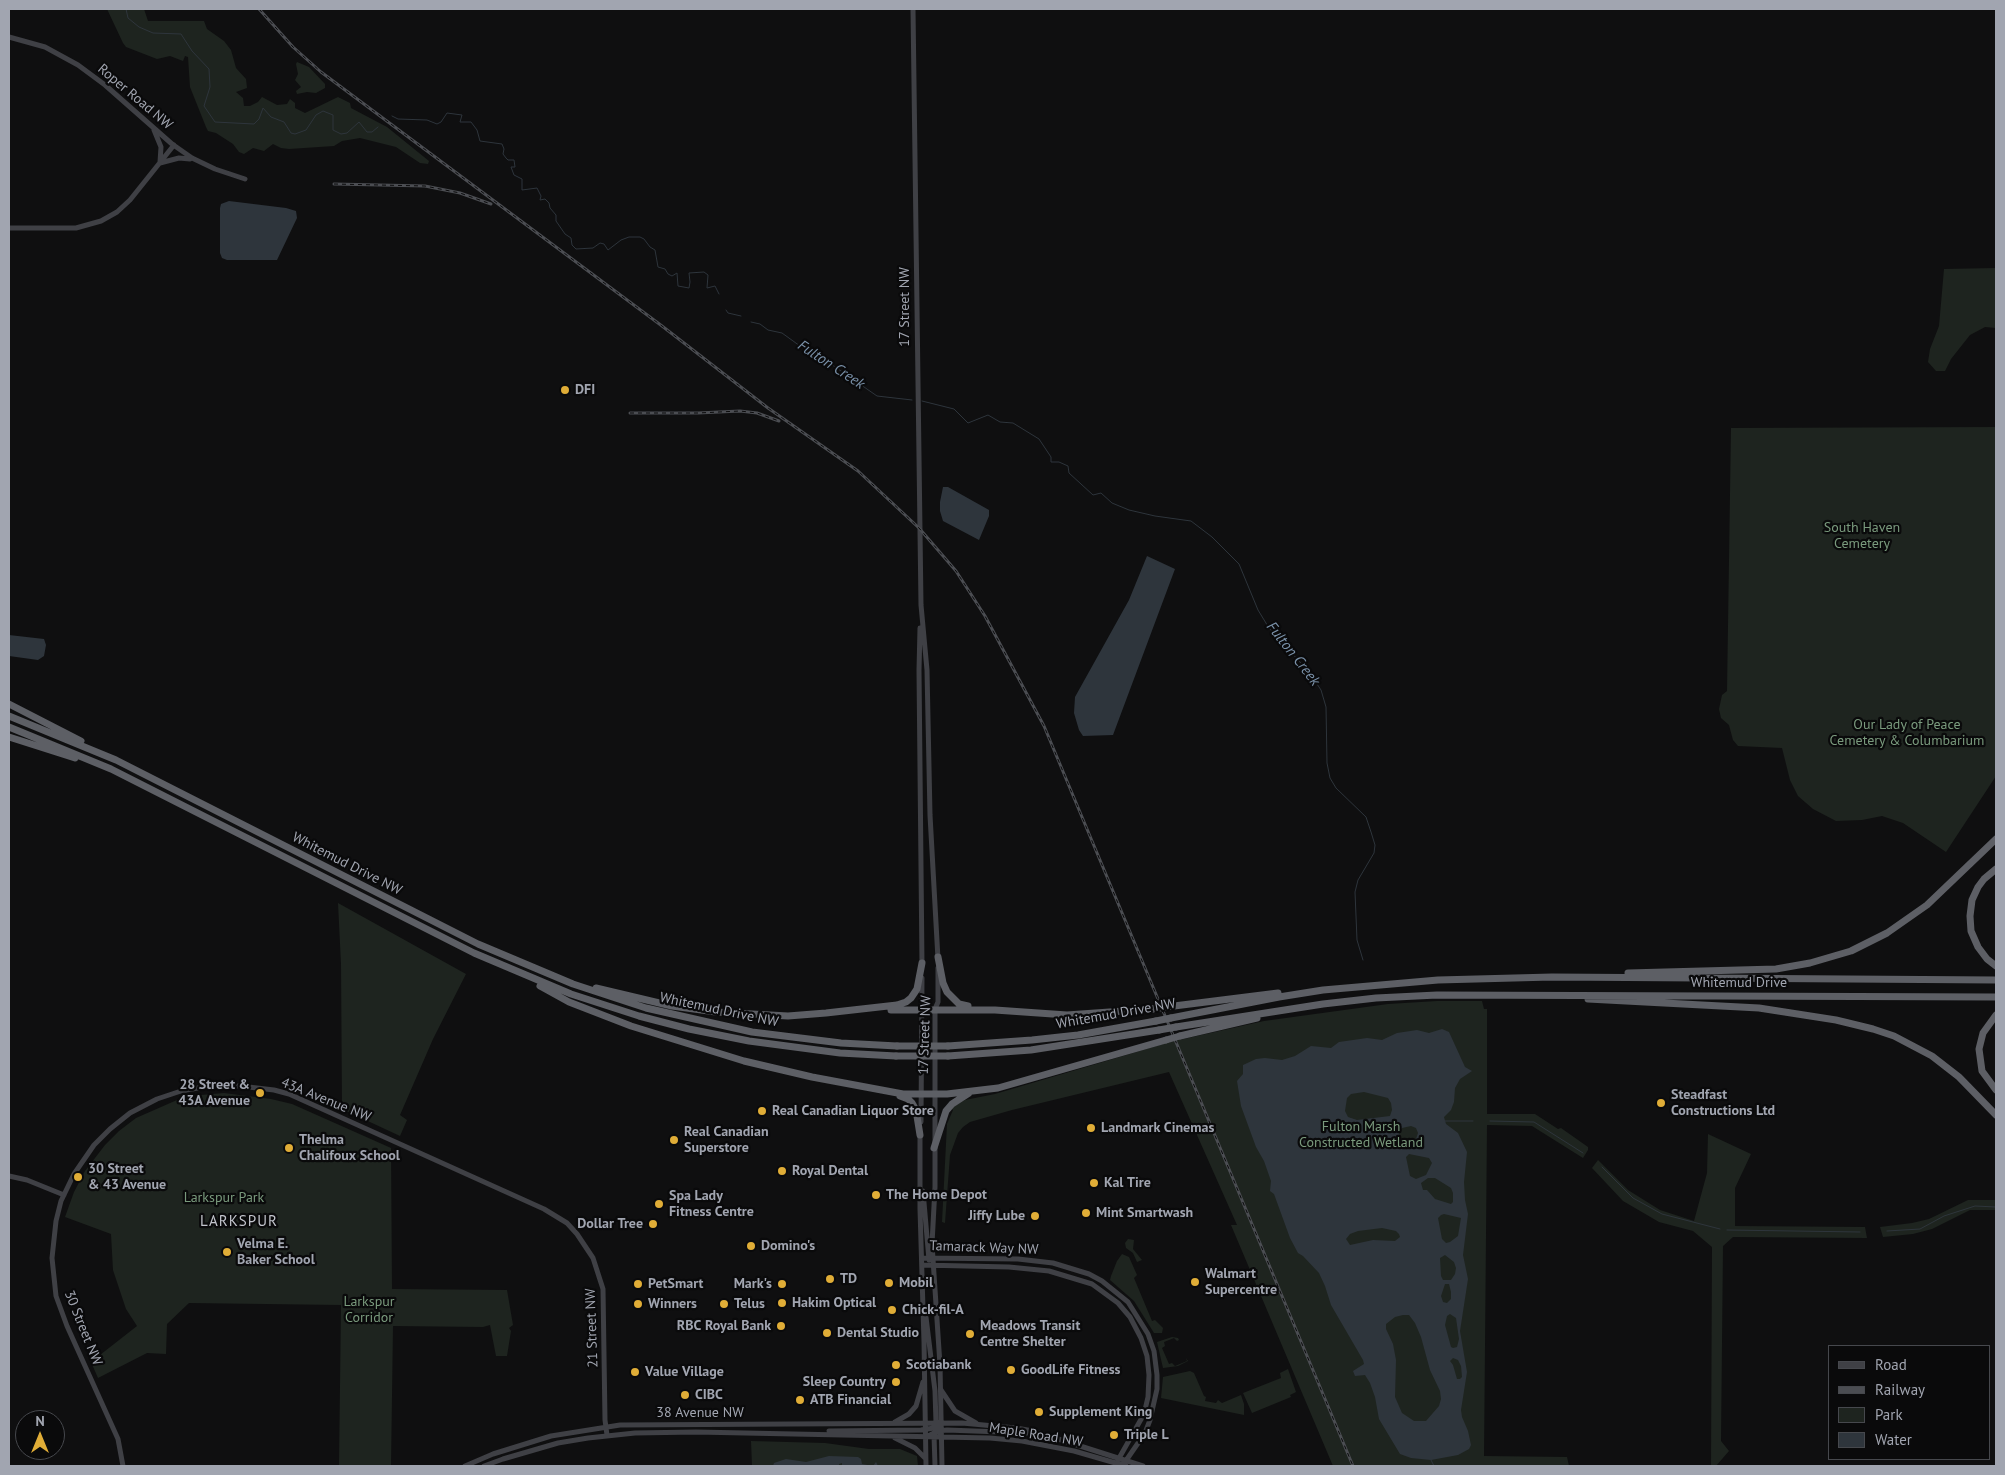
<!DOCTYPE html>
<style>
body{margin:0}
#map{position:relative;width:2005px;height:1475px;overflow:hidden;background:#0f0f10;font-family:"PT Sans",sans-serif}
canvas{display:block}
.frame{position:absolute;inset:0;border:10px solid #a1a5b0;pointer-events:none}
.legend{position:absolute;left:1828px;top:1345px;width:162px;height:115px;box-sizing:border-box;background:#0a0a0b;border:1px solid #46484d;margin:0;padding:6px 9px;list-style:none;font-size:15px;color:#a1a5b0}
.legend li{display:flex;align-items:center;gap:10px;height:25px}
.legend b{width:25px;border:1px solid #46484d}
.north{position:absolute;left:15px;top:1410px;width:50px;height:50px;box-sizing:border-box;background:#0a0a0b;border:1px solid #46484d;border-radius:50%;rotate:0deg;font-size:14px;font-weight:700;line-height:20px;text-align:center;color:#a1a5b0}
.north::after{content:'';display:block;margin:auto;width:18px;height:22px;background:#e0ad37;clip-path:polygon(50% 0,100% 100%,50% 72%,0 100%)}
</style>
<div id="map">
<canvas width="2005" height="1475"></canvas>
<div class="frame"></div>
<ul class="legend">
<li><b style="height:6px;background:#3f4045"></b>Road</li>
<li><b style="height:6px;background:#4b4d52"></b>Railway</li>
<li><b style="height:14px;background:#1e241f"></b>Park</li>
<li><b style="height:14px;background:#2e353c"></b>Water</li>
</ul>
<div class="north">N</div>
</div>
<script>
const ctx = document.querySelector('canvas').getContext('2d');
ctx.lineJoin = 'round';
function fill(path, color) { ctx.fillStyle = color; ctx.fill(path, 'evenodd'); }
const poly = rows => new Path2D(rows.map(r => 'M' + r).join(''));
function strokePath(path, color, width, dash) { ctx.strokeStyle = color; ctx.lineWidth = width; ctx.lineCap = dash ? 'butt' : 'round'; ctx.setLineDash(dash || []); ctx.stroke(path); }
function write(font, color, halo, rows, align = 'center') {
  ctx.font = font + ' "PT Sans",sans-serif'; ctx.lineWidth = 4.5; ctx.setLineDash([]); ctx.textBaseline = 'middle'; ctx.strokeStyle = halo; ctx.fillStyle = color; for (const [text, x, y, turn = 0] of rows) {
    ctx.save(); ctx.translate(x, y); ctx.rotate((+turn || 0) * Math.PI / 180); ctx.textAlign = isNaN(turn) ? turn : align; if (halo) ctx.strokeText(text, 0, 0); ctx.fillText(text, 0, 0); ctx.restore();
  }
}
fill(poly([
 [107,9,144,9,148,21,204,21,207,29,224,41,231,50,236,68,246,79,247,88,236,92,243,98,244,106,250,106,258,102,262,97,277,105,287,104,290,99,295,103,295,108,305,113,338,97,350,103,351,108,387,127,429,161,428,164,420,163,396,147,360,138,342,141,334,146,289,149,281,148,273,144,264,151,253,148,244,154,239,152,233,144,216,133,208,131,206,127,190,87,188,57,185,56,183,61,170,56,157,59,126,47,123,43],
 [297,62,309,67,325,84,325,88,316,93,307,92,297,94,296,91,301,87,295,80,298,74,296,64],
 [1996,268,1996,328,1985,327,1970,335,1951,359,1945,371,1936,371,1928,362,1930,349,1939,326,1944,269],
 [1996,427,1996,776,1946,852,1903,823,1882,816,1862,820,1836,821,1813,809,1798,796,1790,780,1782,748,1738,746,1733,740,1729,725,1721,718,1719,709,1722,695,1727,691,1731,428],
 [338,903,466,974,433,1039,400,1115,407,1120,400,1136,342,1109,341,964],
 [1437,1001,1482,1001,1484,1009,1487,1009,1487,1114,1535,1114,1558,1129,1561,1128,1588,1147,1588,1150,1583,1158,1532,1126,1487,1125,1484,1456,1567,1457,1569,1466,1333,1466,1231,1225,1237,1225,1169,1072,1012,1110,970,1122,963,1127,958,1133,950,1155,945,1223,942,1222,947,1124,953,1110,951,1108,965,1100,995,1094,1170,1042,1264,1021,1388,1004],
 [224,1093,271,1099,292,1104,391,1148,392,1289,507,1290,513,1325,509,1328,511,1331,507,1356,496,1356,490,1325,483,1327,393,1326,391,1466,339,1466,341,1305,189,1303,167,1324,166,1354,147,1353,98,1378,91,1362,137,1326,126,1309,113,1270,111,1234,65,1217,74,1192,85,1171,105,1145,119,1131,136,1118,177,1100,201,1095],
 [1708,1134,1751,1154,1735,1188,1735,1226,1865,1227,1867,1238,1733,1237,1723,1246,1721,1441,1729,1451,1716,1466,1711,1466,1712,1247,1693,1231,1659,1222,1623,1201,1592,1168,1598,1160,1628,1190,1660,1210,1694,1221,1707,1173],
 [1968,1200,1996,1200,1996,1210,1970,1210,1932,1229,1913,1234,1883,1237,1880,1227,1912,1223,1929,1219],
 [1128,1239,1134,1240,1133,1249,1142,1260,1137,1262,1133,1253,1126,1248,1125,1243],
 [1122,1254,1129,1257,1137,1275,1134,1278,1152,1321,1155,1320,1163,1328,1162,1333,1154,1333,1134,1301,1110,1280,1111,1276,1117,1261],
 [1172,1337,1178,1338,1179,1340,1177,1341,1174,1338,1164,1342,1165,1346,1162,1348,1169,1364,1172,1363,1175,1366,1187,1361,1186,1358,1188,1361,1178,1366,1163,1368,1157,1342],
 [1288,1369,1296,1392,1290,1395,1291,1397,1252,1413,1243,1393,1281,1378,1280,1373],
 [1190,1371,1194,1373,1204,1396,1206,1397,1205,1401,1216,1403,1218,1400,1222,1403,1241,1395,1244,1404,1244,1415,1161,1398,1163,1377],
 [751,1441,825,1443,869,1449,900,1449,917,1456,918,1466,752,1466]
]), '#1e241f');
fill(poly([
 [229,201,286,208,296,211,297,218,277,260,227,260,222,258,220,253,220,208,221,204],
 [943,487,948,487,989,510,989,516,979,540,943,521,940,511,940,502],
 [1147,556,1175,569,1113,735,1083,736,1079,730,1074,713,1075,697,1129,600],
 [9,635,44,639,46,645,44,656,38,660,9,656],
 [1442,1029,1449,1032,1465,1067,1472,1071,1460,1079,1455,1088,1454,1102,1451,1110,1444,1117,1446,1124,1458,1133,1467,1152,1464,1182,1465,1200,1468,1214,1463,1255,1468,1279,1460,1331,1467,1372,1461,1410,1462,1417,1468,1431,1471,1445,1469,1449,1458,1455,1431,1460,1411,1458,1400,1454,1379,1419,1375,1397,1370,1383,1365,1375,1355,1376,1353,1371,1364,1364,1363,1360,1331,1305,1325,1286,1319,1273,1303,1256,1298,1253,1290,1238,1274,1194,1270,1191,1271,1181,1264,1161,1256,1147,1241,1106,1237,1081,1243,1074,1243,1065,1256,1059,1265,1058,1282,1060,1295,1056,1311,1046,1331,1048,1339,1042,1367,1038,1382,1040,1397,1033,1417,1030,1429,1033],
 [1364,1092,1388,1098,1391,1103,1392,1110,1390,1116,1357,1120,1348,1117,1345,1111,1347,1098,1351,1094],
 [1411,1126,1416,1128,1418,1133,1416,1139,1411,1142,1404,1143,1400,1140,1399,1132,1402,1128],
 [1409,1154,1429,1158,1432,1163,1426,1175,1416,1179,1410,1176,1406,1157],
 [1428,1178,1435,1178,1451,1188,1453,1193,1453,1202,1451,1204,1435,1199,1427,1190,1423,1190,1421,1183],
 [1444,1214,1461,1218,1458,1236,1450,1242,1446,1243,1442,1239,1438,1218,1441,1215],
 [1382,1228,1396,1231,1399,1234,1400,1237,1395,1241,1373,1240,1350,1245,1346,1239,1350,1234,1358,1231],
 [1445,1255,1454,1262,1456,1268,1455,1274,1451,1280,1443,1280,1441,1276,1440,1258],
 [1445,1284,1449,1284,1451,1292,1451,1299,1447,1303,1443,1302,1441,1296],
 [1450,1314,1456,1318,1459,1339,1457,1347,1453,1348,1451,1347,1445,1325,1447,1316],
 [1403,1315,1409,1315,1415,1323,1421,1337,1430,1370,1440,1391,1441,1399,1439,1406,1426,1421,1414,1421,1402,1413,1395,1397,1396,1360,1393,1344,1386,1329,1386,1324,1395,1317],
 [1453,1358,1458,1360,1461,1366,1462,1377,1460,1379,1457,1379,1453,1365,1450,1361],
 [829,1456,858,1457,861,1459,862,1464,873,1466,876,1462,878,1466,842,1466,842,1463,839,1464,839,1466,773,1466,774,1463,786,1459,806,1462]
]), '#2e353c');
strokePath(poly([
 [126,9,128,18,139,27,153,33,181,34,192,51,209,69,210,87,204,106,215,122,254,124,259,119,263,108,271,117,284,122,291,133,295,134,306,130,316,115,323,111,333,115,333,130,341,134,347,133,359,122,367,132,372,132,378,127],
 [392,116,398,119,427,120,437,124,441,122,447,113,462,115,460,122,471,122,477,130,480,141,502,144,504,149,503,154,506,158,508,160,514,160,515,167,511,167,514,175,522,179,522,190,537,188,541,196,540,200,545,199,549,203,550,208,556,215,556,221,565,234,571,238,572,245,576,249,593,248,600,243,604,244,608,250,621,240,629,237,640,237,644,239,650,247,655,250,658,267,665,269,668,274,672,276,677,273,678,286,689,288,690,282,689,273,704,272,708,275,707,288,715,286,719,294],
 [726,310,728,313,741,316],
 [751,322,760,324,768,330,782,333,818,359,831,364,877,396,912,400],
 [922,401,954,409,968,423,988,415,1000,422,1013,423,1039,439,1051,457,1051,462,1059,462,1068,466,1069,473,1093,495,1101,493,1112,503,1129,510,1155,516,1191,521,1212,537,1239,564,1258,610,1269,628,1309,672,1321,690,1326,707,1327,763,1330,778,1336,788,1366,817,1371,832,1375,845,1374,853,1358,880,1355,892,1357,940,1363,960],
 [1445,1121,1473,1121],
 [1490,1121,1534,1122,1583,1153],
 [1602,1167,1633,1198,1662,1214,1720,1229],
 [1727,1230,1860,1232],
 [1887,1231,1920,1229,1944,1216,1975,1206,1996,1207],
 [1431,1460,1434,1466]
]), '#2e353c', 1);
strokePath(poly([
 [913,9,921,605,927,670,930,815,938,959],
 [9,37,45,47,78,65,105,85,172,144,192,158,215,169,245,179],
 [154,130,161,147,160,162],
 [160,163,179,158,190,159],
 [9,228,76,228,101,221,117,212,130,200,174,145],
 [920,628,919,670,922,965],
 [938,968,938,1002,935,1009,935,1187,932,1244,940,1365,942,1466],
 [921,1122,922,978],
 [920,1133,920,1209,924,1342,926,1466],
 [9,1176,27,1180,64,1195],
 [923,1191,929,1260],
 [922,1258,1018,1259,1053,1263,1089,1274,1102,1281,1128,1302,1148,1334,1154,1351,1157,1375,1157,1389,1150,1420,1145,1433,1125,1462],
 [922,1265,1009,1267,1049,1271,1092,1284,1118,1303,1130,1317,1141,1338,1147,1356,1149,1375,1148,1397,1144,1414,1118,1460],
 [926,1317,935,1391,936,1423,941,1437],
 [941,1390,955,1411,976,1423],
 [895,1422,909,1414,916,1406,923,1382],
 [829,1431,921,1430,934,1428,939,1425],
 [934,1435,935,1466],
 [926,1437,938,1431,947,1430,1028,1433],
 [895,1438,915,1448,925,1458],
 [123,1466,118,1439,67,1326,56,1296,52,1258,56,1221,61,1201,74,1174,94,1145,110,1129,130,1113,157,1099,181,1091,209,1086,240,1086,274,1090,289,1094,544,1209,567,1223,577,1234,593,1258,603,1289,605,1420,607,1435],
 [465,1466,493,1454,551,1436,620,1425,962,1423,1016,1428,1033,1431,1143,1466],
 [484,1466,503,1459,558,1443,588,1438,635,1433,696,1432,990,1438,1022,1441,1074,1451,1126,1466]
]), '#3f4045', 5);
strokePath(poly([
 [9,704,81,741],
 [9,716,116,760,478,944,573,984,646,1008,752,1032,841,1043,897,1046],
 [9,727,111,769,474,953,571,994,639,1016,689,1029,749,1041,840,1053,896,1056],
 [9,737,75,758],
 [1996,869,1984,879,1978,887,1972,900,1970,916,1971,931,1978,947,1987,959,1996,966],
 [938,957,943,983,947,992,959,1004,968,1006],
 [1628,973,1776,969,1810,963,1851,951,1887,933,1927,905,1996,839],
 [540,986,569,1002,631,1026,744,1061,812,1077,903,1094,947,1094,998,1088,1166,1040],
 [596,988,672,1006,716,1012,788,1016,826,1013,897,1005,906,1002,911,998,917,989,922,963],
 [1588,999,1759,1008,1836,1020,1873,1029,1894,1036,1932,1056,1959,1077,1996,1115],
 [1166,1007,1278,993],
 [891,1010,995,1010,1067,1015,1152,1009],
 [1996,1015,1983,1033,1979,1049,1982,1071,1996,1090],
 [1171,1018,1279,997,1323,990,1438,980,1552,977,1996,980],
 [1176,1027,1323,1004,1376,998,1437,995,1996,997],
 [1180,1036,1257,1018],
 [948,1046,1032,1040,1078,1035,1156,1021],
 [948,1056,1031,1050,1159,1030],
 [900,1096,908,1099,912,1103,916,1110,920,1135],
 [934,1148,946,1111,952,1104,969,1093]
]), '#5d5f65', 7);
const rail = poly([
 [259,9,293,47,321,72,662,326,768,408,858,471,919,528,956,571,985,616,1044,726,1353,1466],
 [334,184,425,186,460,193,491,204],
 [630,413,698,413,740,411,757,413,779,421]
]);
strokePath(rail, '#4b4d52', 3);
strokePath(rail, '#0a0a0b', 1, [4]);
strokePath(poly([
 [1152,1009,1166,1007],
 [1156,1021,1171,1018],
 [1159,1030,1176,1027],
 [1166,1040,1180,1036],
 [897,1046,948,1046],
 [896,1056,948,1056]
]), '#5d5f65', 7);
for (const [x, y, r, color] of [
 [565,390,5,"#e0ad37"],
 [260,1093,5,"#e0ad37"],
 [1661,1103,5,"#e0ad37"],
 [762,1111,5,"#e0ad37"],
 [1091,1128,5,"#e0ad37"],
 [674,1140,5,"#e0ad37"],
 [289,1148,5,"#e0ad37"],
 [782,1171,5,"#e0ad37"],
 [78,1177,5,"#e0ad37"],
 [1094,1183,5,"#e0ad37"],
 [876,1195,5,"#e0ad37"],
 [659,1204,5,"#e0ad37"],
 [1086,1213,5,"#e0ad37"],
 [1035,1216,5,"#e0ad37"],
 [653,1224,5,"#e0ad37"],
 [751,1246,5,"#e0ad37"],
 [227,1252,5,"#e0ad37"],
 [830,1279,5,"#e0ad37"],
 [1195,1282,5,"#e0ad37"],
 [889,1283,5,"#e0ad37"],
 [638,1284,5,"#e0ad37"],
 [782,1284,5,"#e0ad37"],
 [782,1303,5,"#e0ad37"],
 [638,1304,5,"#e0ad37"],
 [724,1304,5,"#e0ad37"],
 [892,1310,5,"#e0ad37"],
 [781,1326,5,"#e0ad37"],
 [827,1333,5,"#e0ad37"],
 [970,1334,5,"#e0ad37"],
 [896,1365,5,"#e0ad37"],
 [1011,1370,5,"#e0ad37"],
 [635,1372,5,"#e0ad37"],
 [896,1382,5,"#e0ad37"],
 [685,1395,5,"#e0ad37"],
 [800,1400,5,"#e0ad37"],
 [1039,1412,5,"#e0ad37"],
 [1114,1435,5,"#e0ad37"]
]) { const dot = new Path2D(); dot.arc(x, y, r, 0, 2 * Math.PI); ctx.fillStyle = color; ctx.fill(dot); strokePath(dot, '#0a0a0b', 2); }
write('14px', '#a1a5b0', '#0a0a0b', [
 ["Roper Road NW",135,97,40],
 ["17 Street NW",905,307,-90],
 ["Whitemud Drive NW",347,864,27],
 ["Whitemud Drive",1739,983],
 ["Whitemud Drive NW",719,1010,12],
 ["Whitemud Drive NW",1116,1014,-10],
 ["17 Street NW",925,1035,-88],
 ["43A Avenue NW",326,1100,22],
 ["Tamarack Way NW",984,1248,2],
 ["30 Street NW",83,1328,68],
 ["21 Street NW",592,1328,-92],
 ["38 Avenue NW",700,1413],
 ["Maple Road NW",1036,1435,9]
]);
write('bold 14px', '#a1a5b0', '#0a0a0b', [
 ["DFI",575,390],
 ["28 Street &",250,1085,"right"],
 ["43A Avenue",250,1101,"right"],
 ["Steadfast",1671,1095],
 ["Constructions Ltd",1671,1111],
 ["Real Canadian Liquor Store",772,1111],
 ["Landmark Cinemas",1101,1128],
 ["Real Canadian",684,1132],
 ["Superstore",684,1148],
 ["Thelma",299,1140],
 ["Chalifoux School",299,1156],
 ["30 Street",88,1169],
 ["& 43 Avenue",88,1185],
 ["Royal Dental",792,1171],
 ["Kal Tire",1104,1183],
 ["The Home Depot",886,1195],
 ["Spa Lady",669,1196],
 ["Fitness Centre",669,1212],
 ["Mint Smartwash",1096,1213],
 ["Jiffy Lube",1025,1216,"right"],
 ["Dollar Tree",643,1224,"right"],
 ["Velma E.",237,1244],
 ["Baker School",237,1260],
 ["Domino's",761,1246],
 ["Walmart",1205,1274],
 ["Supercentre",1205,1290],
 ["TD",840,1279],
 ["Mobil",899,1283],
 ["PetSmart",648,1284],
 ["Mark's",772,1284,"right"],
 ["Hakim Optical",792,1303],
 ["Winners",648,1304],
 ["Telus",734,1304],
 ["Chick-fil-A",902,1310],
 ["RBC Royal Bank",771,1326,"right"],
 ["Meadows Transit",980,1326],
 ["Centre Shelter",980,1342],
 ["Dental Studio",837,1333],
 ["Scotiabank",906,1365],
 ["GoodLife Fitness",1021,1370],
 ["Value Village",645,1372],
 ["Sleep Country",886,1382,"right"],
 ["CIBC",695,1395],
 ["ATB Financial",810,1400],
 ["Supplement King",1049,1412],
 ["Triple L",1124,1435]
], 'left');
write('14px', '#7a9a7d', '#0a0a0b', [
 ["South Haven",1862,528],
 ["Cemetery",1862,544],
 ["Our Lady of Peace",1907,725],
 ["Cemetery & Columbarium",1907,741],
 ["Fulton Marsh",1361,1127],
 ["Constructed Wetland",1361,1143],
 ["Larkspur Park",224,1198],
 ["Larkspur",369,1302],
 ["Corridor",369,1318]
]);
write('italic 15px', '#7a91a9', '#0a0a0b', [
 ["Fulton Creek",831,365,33],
 ["Fulton Creek",1293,654,52]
]);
ctx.letterSpacing = '1px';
write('15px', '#c2c4cc', '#0a0a0b', [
 ["LARKSPUR",239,1222]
]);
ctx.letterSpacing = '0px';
</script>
